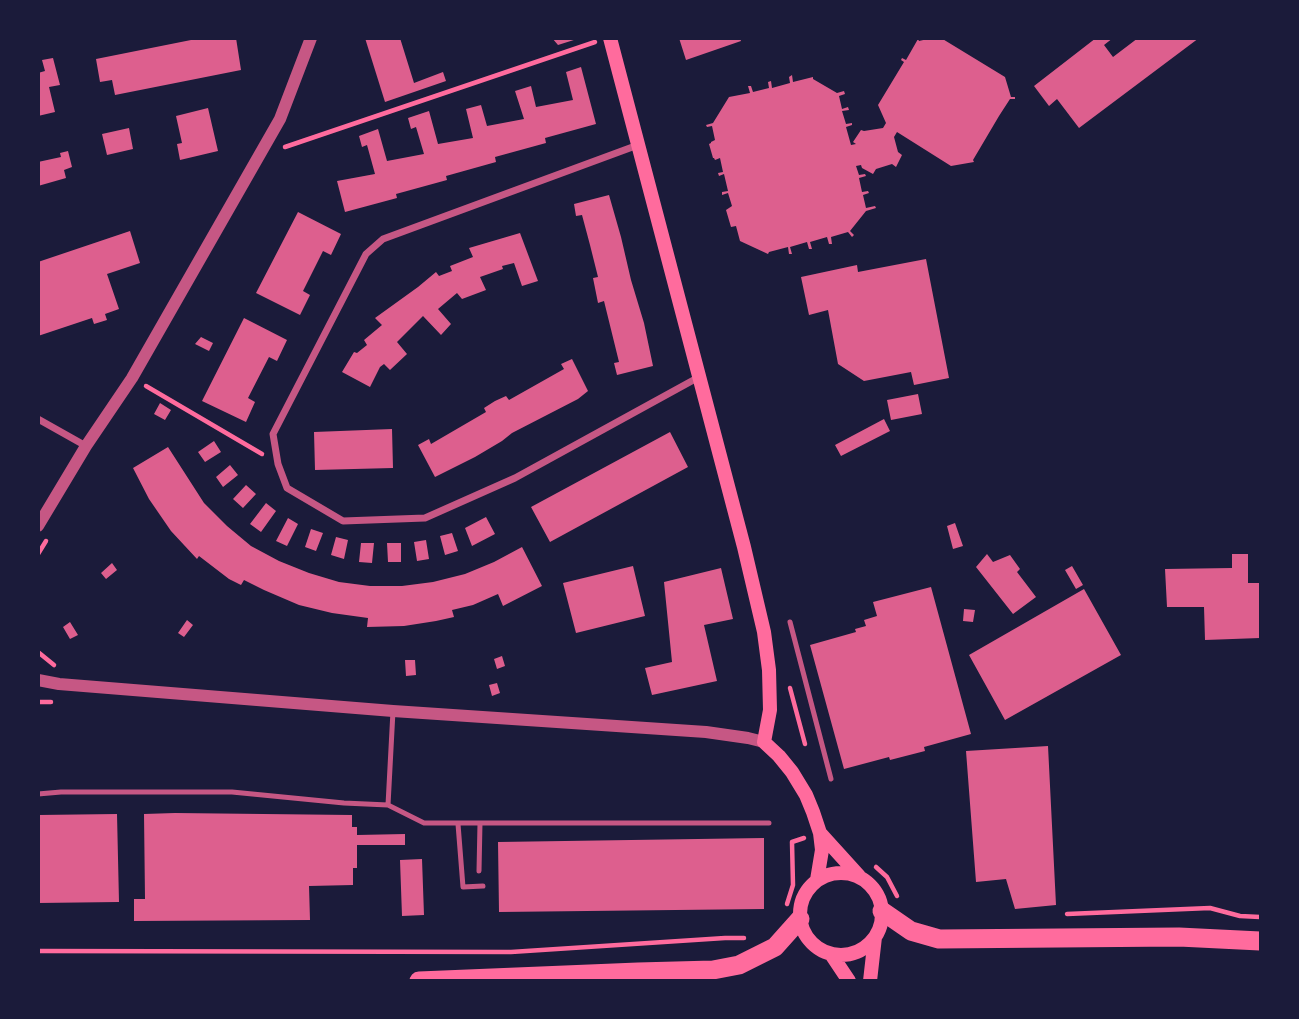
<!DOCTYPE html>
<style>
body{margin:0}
#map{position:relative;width:1299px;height:1019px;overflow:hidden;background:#1b1b3a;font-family:"Work Sans",sans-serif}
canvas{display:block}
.frame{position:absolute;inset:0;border:40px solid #1b1b3a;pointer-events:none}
</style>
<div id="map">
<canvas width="1299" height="1019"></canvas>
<div class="frame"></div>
</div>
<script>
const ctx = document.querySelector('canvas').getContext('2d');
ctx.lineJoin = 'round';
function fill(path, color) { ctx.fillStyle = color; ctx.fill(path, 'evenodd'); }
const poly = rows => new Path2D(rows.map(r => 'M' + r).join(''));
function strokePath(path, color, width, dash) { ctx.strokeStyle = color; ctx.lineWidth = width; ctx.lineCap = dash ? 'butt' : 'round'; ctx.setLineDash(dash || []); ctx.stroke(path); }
fill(poly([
 [201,38,236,38,241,70,115,95,112,80,100,82,96,59],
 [365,38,400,38,414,83,443,72,446,81,385,102],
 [552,38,577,38,577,39,558,45],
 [679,38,740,38,741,41,686,60],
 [932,38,941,38,1005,77,1011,97,1015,97,1015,99,1010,99,999,116,973,160,974,162,951,166,897,132,894,137,898,152,902,155,896,167,892,164,876,169,873,174,862,168,861,165,856,166,859,175,865,174,866,176,859,178,862,192,868,191,869,193,863,195,866,208,875,206,876,208,866,211,850,231,854,235,852,237,848,232,831,237,832,244,829,244,827,237,810,242,812,249,809,249,807,242,790,247,792,254,789,254,788,247,769,252,768,254,740,241,736,226,731,227,726,210,732,206,728,193,722,195,722,192,728,191,724,174,719,176,718,173,723,172,720,158,715,160,714,158,713,158,709,144,711,143,711,142,715,140,712,126,707,127,706,125,713,123,729,97,750,93,748,86,751,86,753,92,769,88,768,82,771,81,772,88,790,83,789,77,792,75,793,82,813,77,813,79,837,93,844,91,845,94,839,96,842,109,848,107,849,110,842,111,846,124,852,123,852,125,846,127,851,145,856,144,853,142,861,130,864,131,883,128,886,123,878,105,904,62,901,60,902,58,906,60,918,39,919,41],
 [1096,38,1113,38,1104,45,1113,57,1138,38,1199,38,1079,128,1057,99,1049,106,1034,86],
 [53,58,60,85,49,87,55,112,38,116,38,73,45,71,42,60],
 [581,67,596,124,545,138,546,143,495,157,496,162,446,176,447,180,396,194,397,198,345,212,337,181,375,174,367,145,362,147,359,136,378,129,387,161,424,154,416,127,411,129,408,118,429,111,438,144,473,138,466,109,481,105,487,126,524,119,515,91,531,86,536,107,573,100,566,72],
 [208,108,218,151,180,160,177,144,182,143,176,116],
 [129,128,133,149,107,155,102,134],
 [68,151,72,167,64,170,66,178,38,186,38,162,61,157,60,153],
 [609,195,621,237,631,280,644,323,653,366,617,375,614,363,619,362,604,301,598,303,593,278,598,277,590,245,582,215,576,216,574,204],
 [298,212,341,234,331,255,323,251,303,291,310,295,300,315,256,293],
 [130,231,140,263,107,274,119,309,105,314,107,320,94,324,92,318,38,336,38,262],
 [520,233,538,281,522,286,514,263,502,266,503,269,480,277,486,290,462,299,457,293,438,309,451,324,441,335,423,316,397,342,407,354,390,370,384,364,380,367,370,387,342,372,354,352,357,353,367,345,364,340,382,325,375,318,418,287,436,272,439,276,452,271,450,266,473,257,469,248],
 [926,259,949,378,914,385,911,372,864,381,838,364,828,310,809,315,801,277,857,265,858,272],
 [244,318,287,340,277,361,269,357,248,398,255,402,246,422,202,401],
 [201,337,213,343,209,351,195,344],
 [572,359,588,391,578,399,512,433,502,441,475,457,435,477,418,445,429,439,431,444,486,412,484,408,495,401,506,396,509,400,564,369,561,364],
 [918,394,922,414,891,420,887,400],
 [160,403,171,410,165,420,154,414],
 [884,419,890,431,841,456,835,445],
 [392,429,393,468,315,470,314,432],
 [670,432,688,467,550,542,531,507],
 [214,441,221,452,205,462,198,452],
 [168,447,204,503,227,526,251,546,279,561,309,573,339,582,370,586,402,586,433,582,465,574,494,562,522,547,542,586,503,606,498,594,473,605,452,610,454,617,436,621,404,626,367,627,368,618,332,613,299,605,264,590,244,580,241,585,229,579,199,556,197,559,171,531,149,499,133,468],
 [230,465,238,475,223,487,216,477],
 [246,485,256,494,243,508,233,499],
 [266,503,276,511,261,532,250,524],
 [486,517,495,534,472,546,465,528],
 [288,518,298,524,287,546,276,541],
 [955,523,963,546,953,549,947,526],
 [311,529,323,533,316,551,305,547],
 [452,533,458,551,445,555,440,536],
 [336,537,348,540,344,559,331,555],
 [426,540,429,559,417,561,414,542],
 [361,543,374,543,372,563,359,562],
 [387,543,401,543,401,562,388,562],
 [987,554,993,562,1010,555,1020,569,1017,572,1036,597,1013,614,976,567],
 [1232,554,1248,554,1248,583,1260,583,1260,638,1205,640,1204,607,1167,607,1165,569,1232,568],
 [112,563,117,570,106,579,101,573],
 [633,566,645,616,576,633,563,583],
 [1072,566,1083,585,1076,589,1065,570],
 [721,568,733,619,704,625,717,681,652,695,645,668,672,662,664,582],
 [931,587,971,734,924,747,925,751,890,760,889,757,844,769,810,645,856,632,855,629,866,626,864,620,877,616,873,602],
 [1084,589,1121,655,1005,720,969,655],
 [964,609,975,610,973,622,963,621],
 [187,620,193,625,184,637,178,633],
 [70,622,78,635,70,639,63,627],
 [502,656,505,666,497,669,494,659],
 [405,660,415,660,416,675,406,676],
 [497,683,500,693,492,696,489,685],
 [1048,746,1056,905,1015,909,1006,879,976,882,966,751],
 [175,813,352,815,352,827,357,827,357,835,405,834,405,845,357,845,357,868,353,868,353,885,309,886,310,920,134,921,134,899,145,899,144,814],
 [117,814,119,902,38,903,38,815],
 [764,838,764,909,499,912,498,842],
 [422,859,424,915,402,916,400,860]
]), '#dd5f8e');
strokePath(poly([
 [285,147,595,42],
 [146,386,262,454],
 [38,554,46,541],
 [38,652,54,665],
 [790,688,805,744],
 [38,702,51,702],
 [876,867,887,877,897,896],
 [787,904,793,885,792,842,804,838],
 [1067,914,1210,908,1240,916,1260,917],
 [38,951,511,952,725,938,744,938]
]), '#ff6b9d', 4.5);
strokePath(poly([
 [790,622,831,779],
 [38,794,61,792,232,792,344,803,388,805,393,711],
 [388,805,424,823,769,823],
 [458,824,463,887,483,886],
 [479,871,480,823]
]), '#c65784', 5);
strokePath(poly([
 [638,145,383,239,366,254,273,434,278,464,287,488,343,521,425,518,515,478,699,377],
 [38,419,86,446]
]), '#c65784', 7);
strokePath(poly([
 [38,526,86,446,132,378,280,119,311,38],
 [38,680,59,684,393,711,706,732,748,738,764,742]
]), '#c65784', 12);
strokePath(poly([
 [610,38,744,547,764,632,769,670,770,710,764,742,779,756,792,772,806,795,813,812,820,833,822,850,817,880],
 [820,833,859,876],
 '800 914a41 41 0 1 1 82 0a41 41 0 1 1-82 0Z',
 [831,954,849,981],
 [870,981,875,937]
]), '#ff6b9d', 14);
strokePath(poly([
 [882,911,911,931,939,939,1179,937,1260,941],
 [419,981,638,972,713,970,739,965,775,947,800,919]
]), '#ff6b9d', 19);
</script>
